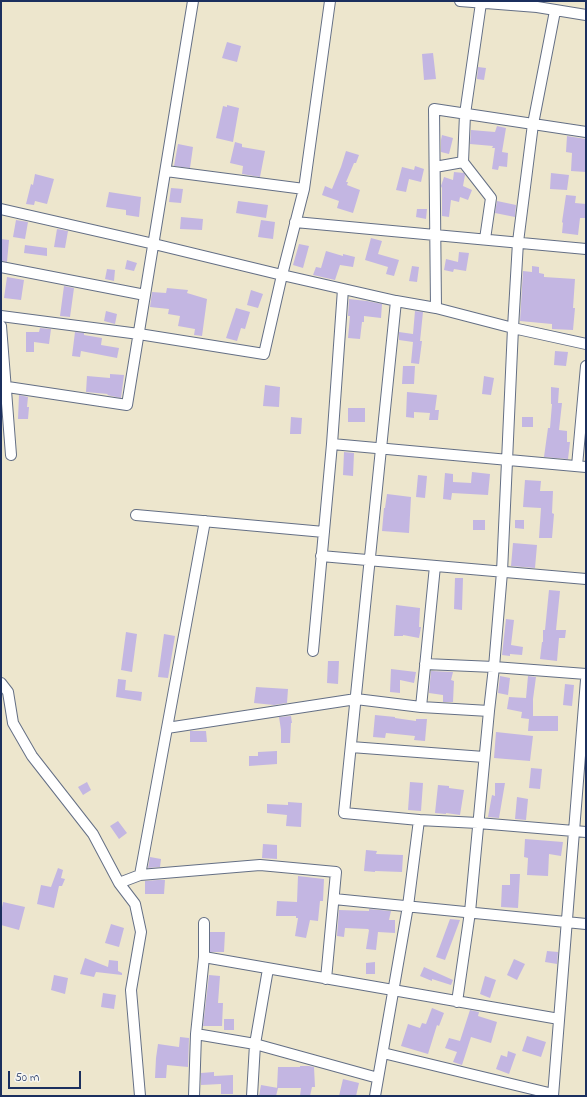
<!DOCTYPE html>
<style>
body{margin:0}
#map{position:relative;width:587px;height:1097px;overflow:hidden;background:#ede6cd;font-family:"Indie Flower",sans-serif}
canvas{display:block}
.frame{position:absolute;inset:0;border:2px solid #1b2f5e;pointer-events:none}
.scale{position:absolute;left:8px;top:1071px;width:73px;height:18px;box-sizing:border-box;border:2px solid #1b2f5e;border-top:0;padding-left:5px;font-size:12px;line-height:14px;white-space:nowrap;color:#1b2f5e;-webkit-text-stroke:3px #f6f6f2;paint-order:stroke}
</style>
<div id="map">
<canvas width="587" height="1097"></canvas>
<div class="frame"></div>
<div class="scale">50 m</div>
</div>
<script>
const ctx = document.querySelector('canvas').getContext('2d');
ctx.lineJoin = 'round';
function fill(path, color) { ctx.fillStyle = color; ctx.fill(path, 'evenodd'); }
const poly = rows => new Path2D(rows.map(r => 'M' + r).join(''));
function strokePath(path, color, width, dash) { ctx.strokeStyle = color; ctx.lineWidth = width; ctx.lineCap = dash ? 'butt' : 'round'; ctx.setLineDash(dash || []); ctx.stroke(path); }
fill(poly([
 [227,42,241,46,237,62,222,58],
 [433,53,436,79,424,80,422,54],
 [478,67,486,68,484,80,477,79],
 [227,105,239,108,233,142,216,138,223,106,227,107],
 [497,126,506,128,502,152,508,153,507,167,499,166,498,170,492,169,495,148,492,148,493,146,470,144,471,130,495,132],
 [442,135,453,138,449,154,441,152,441,140],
 [567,136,586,139,586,172,571,171,572,153,566,152],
 [235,142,242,144,242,147,265,151,260,177,242,174,243,166,230,163],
 [178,144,193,147,190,168,174,166],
 [346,151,359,155,356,163,354,163,346,182,348,182,347,185,360,190,353,213,337,208,339,201,322,195,325,186,332,189,341,167],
 [415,166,424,169,421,182,409,179,406,192,396,190,402,167,414,170],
 [454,172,464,173,465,175,463,186,472,190,468,200,460,197,459,202,451,200,449,217,442,216,442,188,441,186,444,177,453,180],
 [551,173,569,175,567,190,550,189],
 [35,174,54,179,47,204,35,201,34,205,26,204,31,184,33,185],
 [171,188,183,189,181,203,169,202],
 [109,192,141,197,139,217,126,215,126,210,106,207],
 [566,195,576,196,575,203,586,204,586,218,580,218,578,235,562,233,563,223,562,222],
 [238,201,268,205,266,218,236,213],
 [497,201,516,205,515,217,495,213],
 [417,209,427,209,426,219,416,217],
 [181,217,203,219,202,230,180,229],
 [16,220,28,222,25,239,13,237],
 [261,220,275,222,273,239,258,237],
 [57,229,68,231,65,248,54,247],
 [371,238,382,241,378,254,399,260,394,276,386,274,388,267,365,260],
 [1,239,9,240,7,262,1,261],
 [299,244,309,246,303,268,293,265],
 [25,245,47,248,47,256,24,253],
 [326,251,343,256,343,254,355,257,353,267,340,265,335,280,313,275,316,267,321,268],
 [459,252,469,253,466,271,454,269,453,272,444,270,446,259,458,262],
 [127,260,137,263,134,271,125,269],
 [412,266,419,267,417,282,409,281],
 [532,266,539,267,539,273,544,274,544,277,575,279,573,308,575,308,573,330,552,329,552,324,520,321,523,271,532,272],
 [107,269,115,270,114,281,105,279],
 [7,277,24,280,21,300,4,298],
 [64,286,74,288,70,317,60,316],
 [167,288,188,290,187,293,207,299,202,336,194,335,195,329,178,326,180,316,168,314,169,309,150,307,152,292,166,293],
 [251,290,263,294,258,308,247,305],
 [349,299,367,301,382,304,381,318,364,316,364,322,362,322,360,339,348,338,350,316,348,316],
 [236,308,250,312,245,329,241,328,237,341,226,338],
 [106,311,117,314,115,324,104,321],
 [415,311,423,312,420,341,422,341,419,364,411,363,413,342,399,340,399,332,413,334],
 [40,328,51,329,49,344,34,342,34,352,26,352,26,332,39,332],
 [75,332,84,333,84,335,102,338,101,345,119,348,117,358,81,351,80,357,72,356],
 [555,351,568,352,566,366,554,365],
 [403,366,415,366,414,384,402,384],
 [110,374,124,375,121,398,107,395,108,394,86,392,87,376,110,378],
 [484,376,494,378,491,395,482,394],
 [265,385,280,387,279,407,263,406],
 [551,387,559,388,558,403,562,403,559,430,567,431,567,442,570,442,568,459,544,457,548,428,550,428,552,404,551,404],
 [407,392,437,395,435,410,439,410,438,420,429,420,430,413,414,412,414,418,406,417],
 [19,395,28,397,27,407,29,407,28,419,18,419],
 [348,408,365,408,365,422,348,422],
 [291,417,302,418,301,434,290,434],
 [522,417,533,417,533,427,522,427],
 [344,452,354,453,353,476,343,475],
 [472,472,490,474,488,495,452,493,451,500,443,499,445,473,453,474,453,482,471,483],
 [418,475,427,476,425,498,416,497],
 [525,480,541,481,540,491,553,491,552,513,554,514,552,538,539,538,541,508,523,507],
 [387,494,411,497,409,533,382,531,384,508,385,508],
 [473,520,485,520,485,530,473,530],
 [515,520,524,520,524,529,515,528],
 [513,543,537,545,535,568,511,566],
 [455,578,463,578,462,610,454,609],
 [549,590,560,591,556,630,566,630,565,638,559,638,557,661,540,659,542,642,543,642,543,630,545,630],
 [396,605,420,608,419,627,421,627,419,638,403,635,403,636,394,636],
 [506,619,514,620,511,645,523,647,522,655,510,654,510,656,502,655],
 [126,632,137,634,132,672,121,670],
 [164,634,175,636,168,678,158,677],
 [328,661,339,661,338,684,327,683],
 [391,669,416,672,414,683,400,680,400,693,390,692],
 [431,671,453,672,451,680,454,681,453,702,443,702,443,695,429,693],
 [500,676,510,678,508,695,498,693],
 [528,676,536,677,533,699,533,716,558,716,558,731,528,731,529,719,521,718,522,712,507,709,509,697,526,698],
 [118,679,126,680,125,690,142,692,141,701,116,697],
 [565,684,574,685,572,706,563,705],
 [256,687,288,689,287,703,274,705,254,703],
 [375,715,395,717,395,718,416,721,416,719,427,719,425,741,414,740,415,736,386,733,385,738,373,737],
 [291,716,292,723,291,723,290,743,281,743,281,730,279,717],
 [190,731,206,731,207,742,190,742],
 [496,732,533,736,530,761,494,758],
 [277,751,277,764,249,766,249,756,258,756,258,752],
 [531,768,542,769,540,789,529,788],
 [87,782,91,790,83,795,78,787],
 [410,782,423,783,421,811,408,810],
 [495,783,505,783,499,818,488,817,492,795,495,796],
 [438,785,449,786,449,788,464,790,460,815,446,813,446,814,435,813],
 [517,797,528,799,526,820,515,819],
 [288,802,302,803,301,827,286,826,287,815,267,813,267,804,288,805],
 [118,821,127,833,119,839,110,826],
 [525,839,563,842,561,856,549,854,548,876,527,875,528,858,524,857],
 [263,844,277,845,277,859,262,858],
 [366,850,377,851,376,854,403,855,402,872,375,871,375,872,364,871],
 [150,857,161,859,160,867,148,868],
 [58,868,63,870,61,878,65,879,62,886,59,886,54,908,37,904,41,885,51,887],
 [510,874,520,874,518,908,501,907,502,885,510,885],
 [298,876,324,879,323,901,320,901,318,921,310,920,306,938,295,936,298,918,296,918,296,916,276,916,277,901,297,902],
 [158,880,165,880,164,894,145,894,145,881],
 [3,902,25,907,19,930,1,925,1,913],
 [369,909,391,911,389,920,395,920,395,933,378,932,376,950,366,949,369,930,368,929,345,928,344,937,337,936,339,910,369,911],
 [450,919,460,920,445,960,436,957],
 [111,924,124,928,119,947,105,943],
 [210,932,225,932,224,952,210,952],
 [547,951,558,952,557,964,545,962],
 [85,958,108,967,109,960,118,961,118,971,122,973,122,975,96,972,94,977,80,974],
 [514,959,525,964,517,980,507,975],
 [375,962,375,974,366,974,366,963],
 [424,967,453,980,451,985,432,979,432,981,420,976],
 [54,975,68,978,65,994,51,990],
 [209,975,220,976,218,1003,223,1003,222,1026,203,1026],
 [485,976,496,980,490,998,480,994],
 [103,993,116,995,114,1009,101,1007],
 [432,1008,444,1013,439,1026,437,1025,428,1054,401,1046,408,1024,420,1028,422,1023,426,1024],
 [470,1010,479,1012,478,1016,497,1022,491,1043,471,1037,462,1065,453,1062,457,1052,445,1048,449,1038,460,1041],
 [224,1019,234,1019,234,1030,224,1030],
 [527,1036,546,1042,541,1057,522,1051],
 [180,1037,189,1038,188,1067,167,1065,166,1078,155,1078,156,1058,158,1044,179,1047],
 [508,1051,516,1054,509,1074,496,1069,501,1055,507,1057],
 [300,1066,309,1066,314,1067,315,1087,312,1087,310,1096,300,1096,301,1088,277,1088,278,1067,300,1067],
 [214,1072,214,1076,233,1075,233,1094,221,1094,221,1084,201,1085,201,1073],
 [343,1079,359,1083,356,1096,339,1096],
 [261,1085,278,1088,276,1096,259,1096]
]), '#c3b6e2');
const minor = poly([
 [460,1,537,7,586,15],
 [481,3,465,114,463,162,491,198,485,239],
 [435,167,463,162],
 [166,171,304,189],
 [1,209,154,244,282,275,396,301,436,308,513,328,586,344],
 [295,222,586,249],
 [1,267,145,295],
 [396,301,344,813,419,820,478,823,586,832],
 [436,308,434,109,586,132],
 [1,316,139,334,264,354,282,275,304,189,330,1],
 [1,326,11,455],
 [1,386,127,405,193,1],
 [332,444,586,467],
 [577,466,586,366],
 [136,515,324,532],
 [321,556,586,579],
 [313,651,332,444,343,289],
 [425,664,494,667,586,674],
 [1,683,8,692,13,723,32,756,93,834,119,883,135,904,141,932,131,990,140,1096],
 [421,707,435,566],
 [167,728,356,699,421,707,489,711],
 [351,747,484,757],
 [140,875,205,521],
 [119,883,140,875,260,865,336,872,326,979],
 [334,899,586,924],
 [204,957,559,1019],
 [457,1002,470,912,489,711,494,667,502,572,513,328,518,242,533,124,555,11],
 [196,1034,255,1044,378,1078],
 [383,1053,553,1094],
 [194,1096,196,1034,204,957,204,923],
 [252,1096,255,1044,268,969],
 [375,1096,408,906,419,820],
 [553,1096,586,680]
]);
strokePath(minor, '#646f85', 12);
strokePath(minor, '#fff', 10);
</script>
